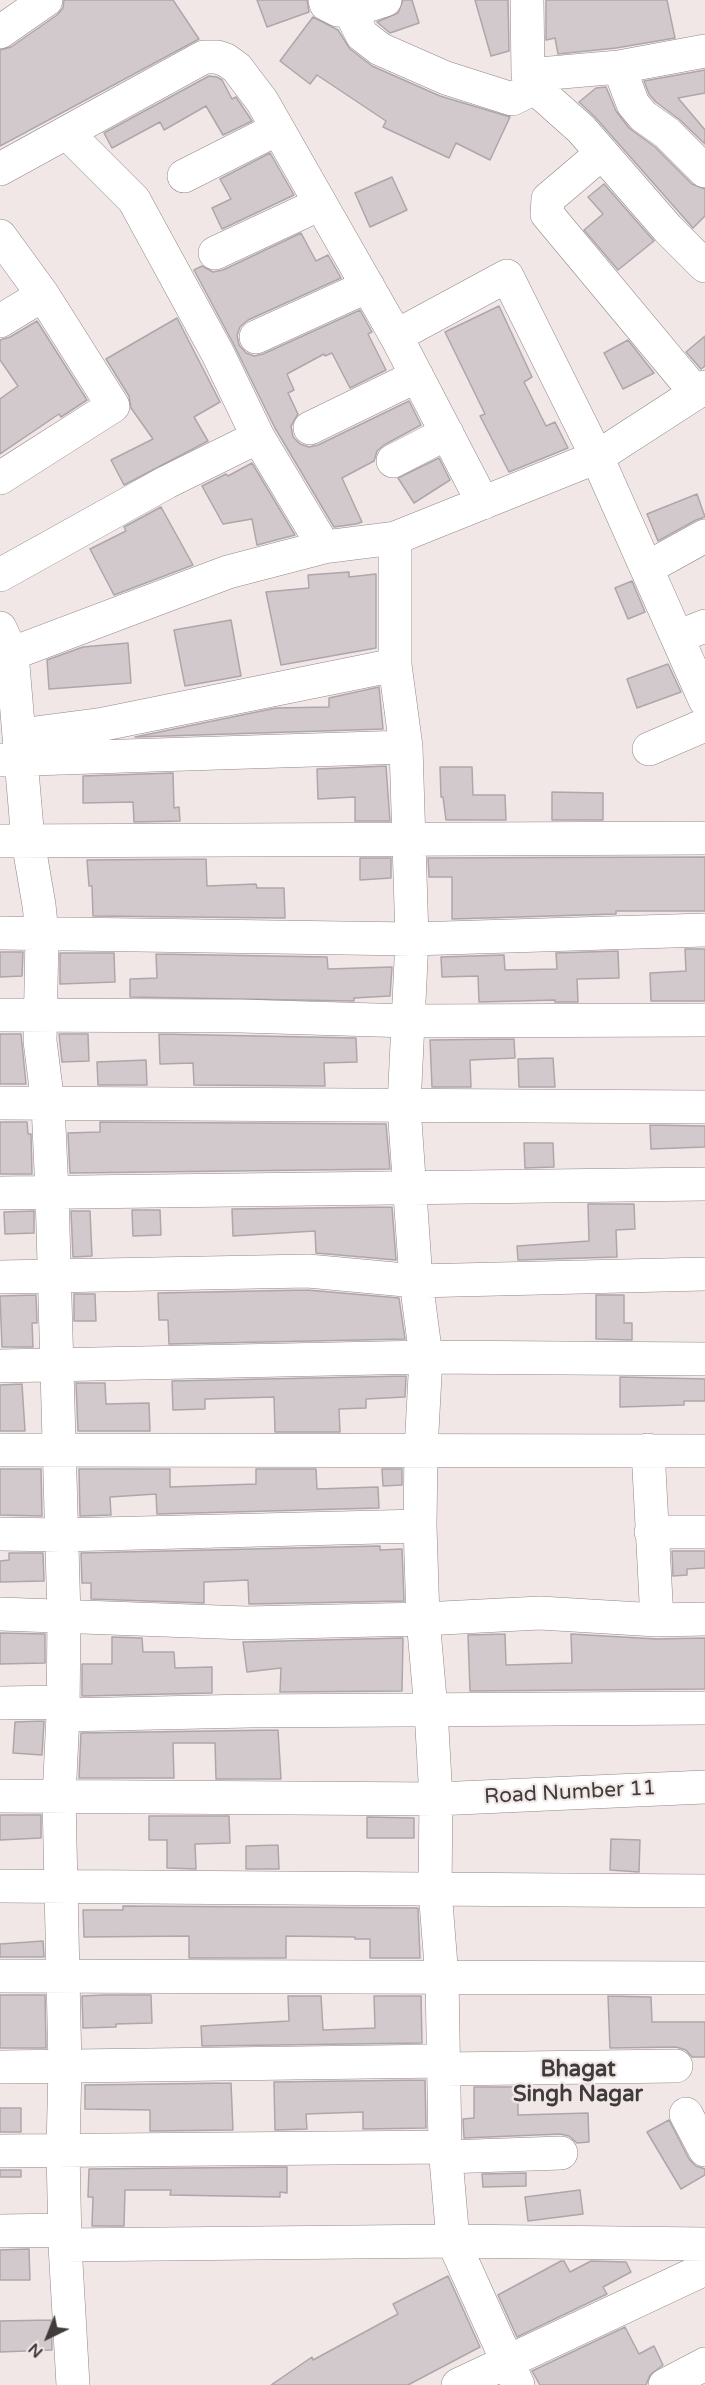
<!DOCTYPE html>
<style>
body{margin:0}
#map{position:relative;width:705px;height:2385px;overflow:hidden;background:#f2e7e7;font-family:"Varela Round",sans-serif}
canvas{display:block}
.north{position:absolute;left:18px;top:2307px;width:60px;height:60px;-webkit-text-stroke:4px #f2e7e7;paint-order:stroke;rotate:223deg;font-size:16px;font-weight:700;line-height:24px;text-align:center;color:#403c3c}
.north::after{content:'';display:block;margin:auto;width:21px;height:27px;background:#403c3c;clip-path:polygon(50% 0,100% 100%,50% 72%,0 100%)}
</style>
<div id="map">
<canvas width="705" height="2385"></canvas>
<div class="north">N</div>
</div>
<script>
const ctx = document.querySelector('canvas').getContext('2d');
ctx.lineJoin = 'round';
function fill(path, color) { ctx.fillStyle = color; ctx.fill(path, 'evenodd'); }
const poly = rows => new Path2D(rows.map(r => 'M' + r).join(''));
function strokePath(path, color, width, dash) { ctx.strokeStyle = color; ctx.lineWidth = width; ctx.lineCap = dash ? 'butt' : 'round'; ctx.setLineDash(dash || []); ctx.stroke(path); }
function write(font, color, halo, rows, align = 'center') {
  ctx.font = font + ' "Varela Round",sans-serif'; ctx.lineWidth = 4.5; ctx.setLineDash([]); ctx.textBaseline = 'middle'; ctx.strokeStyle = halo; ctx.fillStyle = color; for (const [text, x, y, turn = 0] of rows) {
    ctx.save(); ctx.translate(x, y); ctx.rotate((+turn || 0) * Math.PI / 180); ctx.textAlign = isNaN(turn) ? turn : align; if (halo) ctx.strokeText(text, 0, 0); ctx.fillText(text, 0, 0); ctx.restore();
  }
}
const building = poly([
 [64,0,173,0,199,39,0,146,0,50,11,47,57,15,63,8,64,0],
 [257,0,307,0,309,12,267,27,257,0],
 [403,0,412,0,419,23,390,33,377,22,398,13,403,0],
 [475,0,508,0,509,51,491,56,475,0],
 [546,0,667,0,675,38,616,48,558,54,555,38,546,40,546,0],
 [313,17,338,30,350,49,372,66,440,96,510,117,490,160,456,143,449,158,383,127,386,121,317,75,310,84,280,61,313,17],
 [705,70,705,93,678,98,705,130,705,144,680,120,656,102,649,94,644,81,705,70],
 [209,76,217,77,222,80,232,99,236,97,252,121,223,135,206,106,164,130,160,122,112,148,104,133,209,76],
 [606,87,616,111,629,128,655,147,692,184,705,189,705,216,693,228,595,117,579,102,596,88,606,87],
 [270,153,294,195,222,229,212,208,231,199,220,179,270,153],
 [392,177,407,210,370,227,355,193,392,177],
 [604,184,654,241,618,270,584,230,603,214,588,197,604,184],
 [301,233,316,261,328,255,341,278,248,320,240,327,237,335,239,345,246,353,254,356,263,354,360,310,372,332,368,334,386,370,350,388,332,353,325,356,324,354,287,374,294,390,288,393,298,414,291,426,293,437,300,444,309,447,318,445,409,401,421,425,384,445,377,451,374,461,342,478,362,522,356,524,334,527,275,428,234,345,194,270,202,266,213,272,223,270,301,233],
 [499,306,532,377,524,382,546,426,555,422,568,448,509,472,480,416,485,414,445,332,499,306],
 [177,318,220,402,194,417,208,441,124,485,111,460,153,439,131,408,129,396,106,359,177,318],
 [37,321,87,400,61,417,59,414,0,454,0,399,18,386,0,360,0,340,10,337,37,321],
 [705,336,705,366,701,369,686,352,705,336],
 [628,340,654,373,623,389,604,353,628,340],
 [439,458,450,480,414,503,398,478,439,458],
 [252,463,295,535,257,545,252,519,223,524,202,486,226,474,228,476,252,463],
 [697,494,705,517,696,520,658,541,647,514,697,494],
 [161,507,193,565,114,595,90,549,126,531,124,527,161,507],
 [349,572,349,577,376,574,376,648,281,665,266,592,309,588,308,575,349,572],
 [632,581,645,612,628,619,615,588,632,581],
 [231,620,241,676,185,686,174,630,231,620],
 [128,643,131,683,49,689,47,660,83,647,128,643],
 [668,664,681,692,637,708,627,679,668,664],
 [379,687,383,729,135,737,276,708,329,707,329,698,379,687],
 [386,766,390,821,355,821,355,797,318,799,317,769,386,766],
 [440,767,472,767,473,795,505,795,506,820,446,820,443,797,441,797,440,767],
 [173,773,174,808,179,807,180,821,134,822,133,802,83,803,83,776,173,773],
 [552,792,603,793,603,820,552,820,552,792],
 [705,857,705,911,616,911,616,914,452,919,452,877,429,877,428,858,705,857],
 [360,858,391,858,391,878,360,880,360,858],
 [206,859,207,886,256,884,257,888,284,888,285,918,93,916,92,886,89,886,87,860,206,859],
 [685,949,705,949,705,1001,651,1001,650,973,686,971,685,949],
 [618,951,619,978,577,979,578,1002,555,1002,555,1000,479,1002,478,976,442,977,441,957,504,955,505,970,557,969,556,953,618,951],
 [0,952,23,952,22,976,0,977,0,952],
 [60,953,114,953,115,982,60,984,60,953],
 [156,954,327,957,328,969,392,967,390,996,354,998,354,1001,130,997,130,979,157,978,156,954],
 [0,1034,21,1034,26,1084,0,1084,0,1034],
 [59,1034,88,1034,89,1061,62,1062,59,1034],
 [159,1034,356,1038,357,1062,324,1063,325,1086,194,1085,193,1063,160,1064,159,1034],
 [514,1039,515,1058,470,1060,471,1087,432,1087,430,1040,514,1039],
 [553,1058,555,1087,519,1087,518,1059,553,1058],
 [146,1060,147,1085,98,1085,97,1062,146,1060],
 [0,1122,27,1122,28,1134,31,1134,32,1174,0,1174,0,1122],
 [100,1122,386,1124,390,1169,70,1173,68,1133,100,1132,100,1122],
 [650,1125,705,1126,705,1147,651,1149,650,1125],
 [524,1143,553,1143,554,1167,525,1168,524,1143],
 [588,1204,634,1204,635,1229,616,1230,617,1257,518,1260,517,1246,589,1241,588,1204],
 [392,1207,396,1260,316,1253,315,1231,233,1236,232,1209,392,1207],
 [132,1210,160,1210,161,1235,133,1236,132,1210],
 [34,1211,34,1233,5,1234,4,1212,34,1211],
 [71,1211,90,1211,92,1256,73,1257,71,1211],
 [307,1290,399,1298,405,1339,169,1344,168,1320,159,1320,158,1293,307,1290],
 [74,1294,95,1294,96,1321,74,1321,74,1294],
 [36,1295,37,1323,32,1323,33,1347,2,1347,0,1296,36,1295],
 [596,1295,624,1295,624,1323,632,1323,632,1340,596,1339,596,1295],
 [406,1376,405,1397,366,1399,366,1408,339,1409,340,1432,275,1432,274,1397,205,1399,205,1409,173,1410,172,1381,406,1376],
 [620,1377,705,1379,705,1401,684,1401,684,1405,620,1407,620,1377],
 [76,1383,105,1383,106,1404,149,1403,150,1431,78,1431,76,1383],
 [22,1384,25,1431,0,1431,0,1385,22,1384],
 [0,1469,41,1469,42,1516,0,1515,0,1469],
 [79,1469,170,1469,170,1487,256,1484,256,1469,316,1469,317,1489,378,1487,379,1508,157,1514,156,1494,110,1497,111,1515,80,1516,79,1469],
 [382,1469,402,1469,402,1485,383,1486,382,1469],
 [380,1546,380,1550,402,1549,404,1601,249,1604,248,1580,204,1582,204,1603,91,1599,91,1583,82,1583,81,1553,380,1546],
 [672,1551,705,1551,705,1568,687,1569,687,1575,673,1576,672,1551],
 [9,1553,43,1553,44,1581,0,1582,0,1561,9,1560,9,1553],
 [0,1633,45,1634,45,1663,0,1664,0,1633],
 [505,1634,506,1665,572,1663,571,1634,656,1639,705,1638,705,1689,470,1691,468,1635,505,1634],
 [112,1637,142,1638,143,1652,174,1652,175,1668,212,1667,212,1693,82,1696,82,1664,112,1664,112,1637],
 [403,1638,402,1691,280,1692,281,1668,247,1672,243,1642,403,1638],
 [44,1721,42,1755,13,1753,15,1722,44,1721],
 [278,1730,281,1779,216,1779,215,1743,173,1743,174,1778,79,1778,81,1733,278,1730],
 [0,1815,41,1815,41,1838,0,1840,0,1815],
 [149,1816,229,1816,230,1843,195,1844,196,1869,167,1868,167,1840,149,1840,149,1816],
 [367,1817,414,1818,414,1838,367,1838,367,1817],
 [611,1839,640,1840,639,1872,610,1870,611,1839],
 [278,1845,279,1869,246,1869,246,1846,278,1845],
 [123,1906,418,1908,420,1958,370,1958,370,1939,355,1939,355,1937,286,1936,286,1958,189,1958,189,1936,84,1937,83,1910,123,1910,123,1906],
 [43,1941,44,1957,0,1957,0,1944,43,1941],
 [0,1995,45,1995,46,2048,0,2048,0,1995],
 [104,1995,151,1995,152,2023,116,2024,116,2027,83,2028,82,1996,104,1995],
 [288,1996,321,1996,323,2030,375,2028,374,1996,421,1996,422,2043,202,2046,201,2026,289,2021,288,1996],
 [608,1996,651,1997,652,2022,705,2022,705,2057,692,2057,686,2050,676,2047,610,2048,608,1996],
 [425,2080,426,2128,363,2129,363,2112,306,2114,307,2129,275,2130,274,2082,425,2080],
 [231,2083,233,2130,150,2131,150,2110,85,2109,85,2085,231,2083],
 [474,2087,518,2087,518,2115,588,2113,589,2142,577,2143,569,2136,560,2134,464,2138,463,2119,474,2118,474,2087],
 [0,2108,21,2108,21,2132,0,2132,0,2108],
 [669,2120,689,2159,696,2166,705,2169,705,2175,681,2189,647,2132,669,2120],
 [287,2167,287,2193,280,2192,280,2197,170,2195,171,2190,125,2190,124,2226,92,2226,93,2197,88,2197,89,2169,287,2167],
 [0,2170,21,2170,21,2177,0,2177,0,2170],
 [526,2173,526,2186,483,2187,482,2174,526,2173],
 [580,2190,583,2214,528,2221,525,2197,580,2190],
 [29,2249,30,2280,0,2280,0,2250,29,2249],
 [561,2261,564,2261,570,2272,591,2261,626,2262,631,2272,603,2287,607,2294,517,2337,498,2295,561,2261],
 [448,2276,480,2347,408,2385,271,2385,312,2357,313,2360,398,2314,393,2304,448,2276],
 [51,2320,52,2350,0,2352,0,2321,51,2320],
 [625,2327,639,2354,654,2346,663,2365,650,2375,646,2385,540,2385,532,2371,625,2327]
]);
fill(building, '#d2c9cd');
strokePath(building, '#aea6aa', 1.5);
const street = poly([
 [325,0,326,4,338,10,350,11,385,0],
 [527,0,528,75,535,88,581,129,668,229,705,266],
 [350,11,362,35,380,49,446,78,512,99,535,88],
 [0,32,46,0],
 [619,67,633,104,643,116,667,133,705,171],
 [528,75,619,67,705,51],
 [68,134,134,200,218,354,258,437,324,547],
 [602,153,548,199,547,214,696,393],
 [0,169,204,57,217,57,226,60,237,68,262,101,396,336,483,503],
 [184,176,277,129],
 [0,236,43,295,113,406,0,478],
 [215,253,320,204],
 [0,321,43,295],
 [396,336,507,276,597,457,705,700],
 [256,337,368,286],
 [310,428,417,376],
 [393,461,447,433],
 [395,538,395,665,406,747,412,939,404,1106,416,1281,426,1357,421,1450,420,1526,423,1619,431,1710,436,1799,435,1890,442,1978,445,2147,453,2241,518,2385],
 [647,568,705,536],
 [0,575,167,482,258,437],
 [0,628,12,654,28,841,39,905,42,934,40,1041,48,1104,52,1193,64,1617,63,1715,59,1798,65,2067,63,2149,65,2245,73,2385],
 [677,637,705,626],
 [0,658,228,572,324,547,395,538,597,457,705,387],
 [20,735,104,724,395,665],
 [649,749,705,725],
 [0,760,406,747],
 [0,841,705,838],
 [0,933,412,939,705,930],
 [0,1015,241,1016,410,1021,705,1020],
 [0,1103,705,1107],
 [0,1193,705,1184],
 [0,1277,308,1271,416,1281,705,1274],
 [0,1366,426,1357,705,1359],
 [0,1450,705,1451],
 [648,1450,657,1620],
 [651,1532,705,1532],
 [0,1534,61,1535,420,1526],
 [0,1614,246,1623,423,1619,540,1613,657,1620,705,1619],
 [0,1703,63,1702],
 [63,1715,250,1711,705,1708],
 [0,1796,436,1799,705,1787],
 [0,1886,705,1891],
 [0,1976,705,1978],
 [0,2067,445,2061],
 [445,2069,676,2066],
 [686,2114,705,2150],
 [0,2151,445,2147],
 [446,2157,561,2153],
 [0,2231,65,2230],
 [65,2245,453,2241,705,2244],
 [458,2385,705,2269],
 [665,2385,705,2364]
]);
strokePath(street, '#918787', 34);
strokePath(street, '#fff', 33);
write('21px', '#403c3c', '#f2e7e7', [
 ["Road Number 11",570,1793,-3]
]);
write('bold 22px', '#403c3c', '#f2e7e7', [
 ["Bhagat",578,2070],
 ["Singh Nagar",578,2095]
]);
</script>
